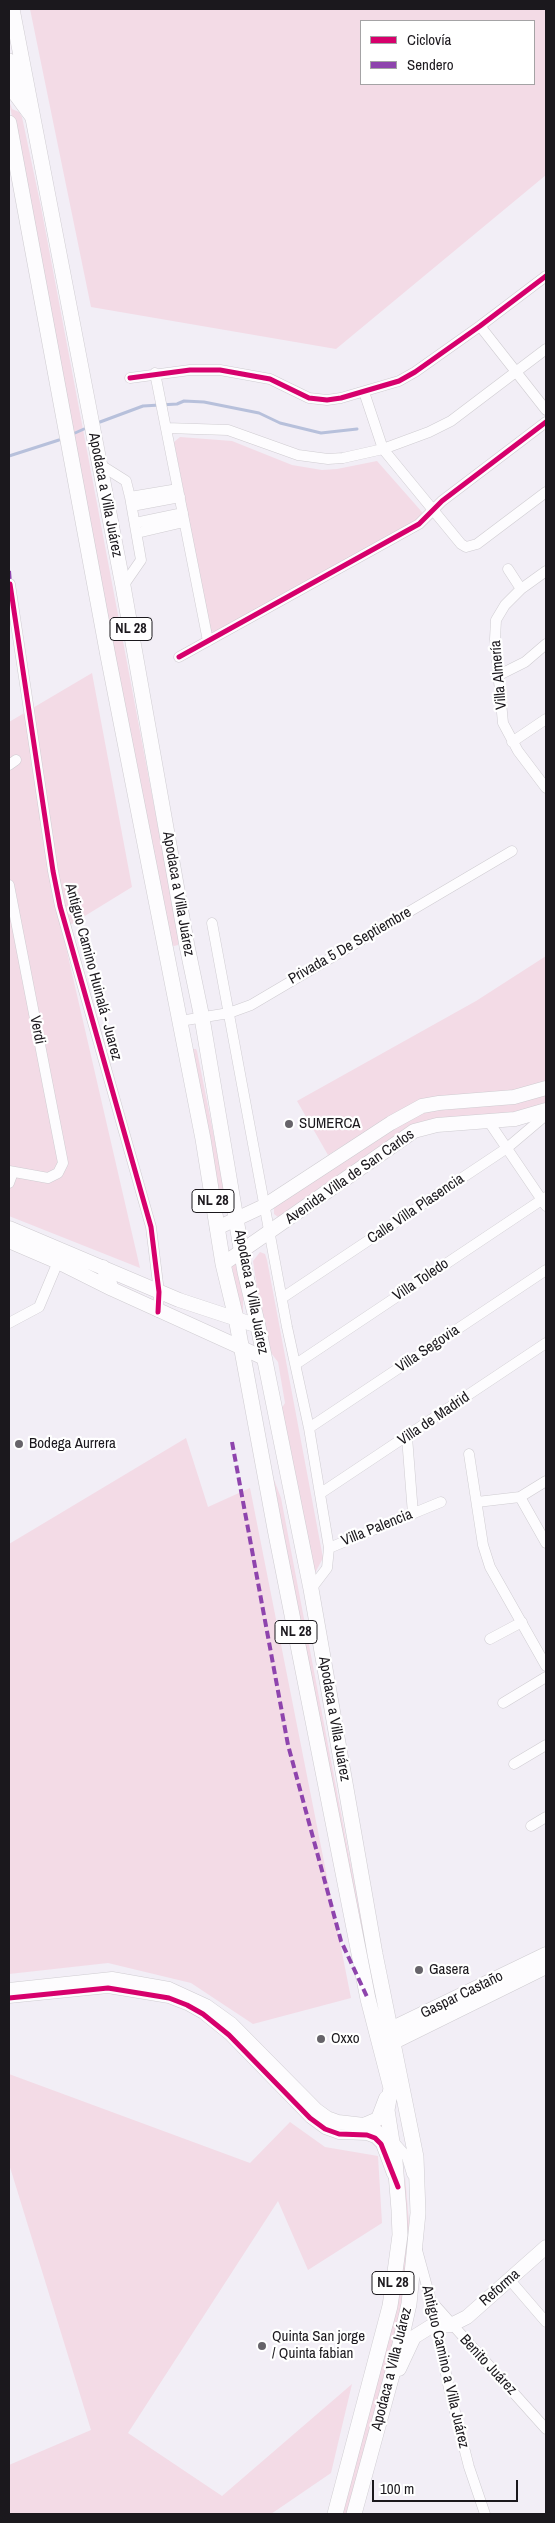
<!DOCTYPE html>
<meta charset="utf-8">
<style>
body{margin:0}
#map{position:relative;width:555px;height:2523px;overflow:hidden;background:#f2eef6;font-family:"Archivo Narrow",sans-serif}
canvas{display:block}
.frame{position:absolute;inset:0;border:10px solid #1b181d;pointer-events:none}
.legend{position:absolute;left:360px;top:20px;width:175px;height:65px;box-sizing:border-box;background:#fff;border:1px solid #a4a3a5;margin:0;padding:6px 9px;list-style:none;font-size:15px;color:#1b181d}
.legend li{display:flex;align-items:center;gap:10px;height:25px}
.legend b{width:25px;border:1px solid #a4a3a5}
.scale{position:absolute;left:372px;top:2480px;width:146px;height:22px;box-sizing:border-box;border:2px solid #1b181d;border-top:0;padding-left:6px;font-size:15px;line-height:18px;white-space:nowrap;color:#1b181d;-webkit-text-stroke:4px #fff;paint-order:stroke}
</style>
<div id="map">
<canvas width="555" height="2523"></canvas>
<div class="frame"></div>
<ul class="legend">
<li><b style="height:6px;background:#d6006c"></b>Ciclovía</li>
<li><b style="height:6px;background:#8e44ad"></b>Sendero</li>
</ul>
<div class="scale">100 m</div>
</div>
<script>
const ctx = document.querySelector('canvas').getContext('2d');
ctx.lineJoin = 'round';
function fill(path, color) { ctx.fillStyle = color; ctx.fill(path, 'evenodd'); }
const poly = rows => new Path2D(rows.map(r => 'M' + r).join(''));
function strokePath(path, color, width, dash) { ctx.strokeStyle = color; ctx.lineWidth = width; ctx.lineCap = dash ? 'butt' : 'round'; ctx.setLineDash(dash || []); ctx.stroke(path); }
function write(font, color, halo, rows, align = 'center') {
  ctx.font = font + ' "Archivo Narrow",sans-serif'; ctx.lineWidth = 4.5; ctx.setLineDash([]); ctx.textBaseline = 'middle'; ctx.strokeStyle = halo; ctx.fillStyle = color; for (const [text, x, y, turn = 0] of rows) {
    ctx.save(); ctx.translate(x, y); ctx.rotate((+turn || 0) * Math.PI / 180); ctx.textAlign = isNaN(turn) ? turn : align; if (halo) ctx.strokeText(text, 0, 0); ctx.fillText(text, 0, 0); ctx.restore();
  }
}
fill(poly([
 [30,9,546,9,546,175,336,349,91,307],
 [361,21,534,21,534,84,361,84],
 [9,101,12,109,19,112,22,117,41,207,179,938,178,945,174,946,169,945],
 [180,437,232,441,292,465,322,470,337,469,377,461,422,512,421,519,214,632,210,631,174,442],
 [92,673,132,887,62,930,140,1268,9,1216,9,722],
 [546,956,546,1083,536,1088,401,1111,328,1155,297,1101,476,1001],
 [192,1049,196,1049,197,1051,227,1202,225,1206,221,1202],
 [546,1094,546,1106,524,1113,441,1118,278,1217,274,1214,274,1207,415,1116,431,1110,506,1104],
 [260,1252,265,1254,267,1260,323,1558,315,1573,280,1411,285,1403,278,1362,268,1349,255,1275,253,1261],
 [236,1260,243,1298,243,1314,241,1316,231,1262],
 [186,1438,208,1507,250,1488,351,1998,253,2024,191,1983,108,1963,9,1974,9,1544],
 [273,1477,281,1498,365,1939,351,1896],
 [9,2074,250,2163,290,2122,325,2147,378,2156,382,2223,308,2270,278,2201,128,2433,222,2496,352,2384,331,2473,271,2514,9,2514,9,2465,91,2430,9,2164],
 [405,2176,409,2222,409,2268,396,2335,348,2514,342,2514,390,2334,404,2247]
]), '#f3dbe6');
strokePath(poly([
 [100,422,143,406,177,404,184,401,204,402,259,413,280,423,321,433,357,429],
 [75,433,84,429],
 [9,456,59,440]
]), '#b7c0db', 3);
const street = poly([
 [480,326,546,410],
 [155,373,208,641],
 [130,378,190,370,220,370,270,379,309,398,327,400,341,398,399,381,415,372,480,326,546,276],
 [364,392,383,449,461,544,466,547,477,544,546,492],
 [166,428,228,430,298,455,328,459,343,458,383,449,429,432,451,421,546,349],
 [99,464,126,481,130,497,141,560,123,586],
 [130,497,178,489],
 [132,506,180,497],
 [135,523,183,513],
 [137,533,184,522],
 [508,569,521,589],
 [546,571,521,589,505,605,496,620,495,639,503,723,518,751,546,788],
 [10,584,53,871,60,906,151,1227,159,1292,158,1312],
 [179,657,419,524,442,501,546,422],
 [497,676,525,662,546,644],
 [512,742,546,719],
 [9,765,16,760],
 [9,885,63,1163,58,1173,48,1178,9,1171],
 [212,923,287,1327,309,1428,329,1548],
 [180,1021,229,1013,251,1005,512,851],
 [489,1122,546,1206],
 [9,1183,13,1172],
 [282,1298,507,1148,546,1115],
 [9,1323,39,1307,60,1257],
 [296,1364,546,1197],
 [309,1428,546,1270],
 [407,1437,413,1514],
 [469,1454,483,1545,490,1567,546,1666],
 [321,1493,546,1343],
 [520,1497,546,1543],
 [477,1502,520,1497,546,1481],
 [311,1589,327,1568,329,1548,441,1502],
 [490,1639,522,1622],
 [503,1703,546,1677],
 [514,1764,546,1745],
 [531,1826,546,1817],
 [9,1998,108,1988,169,1998,187,2005,203,2014,229,2035,310,2118,325,2129,339,2134,367,2135,375,2138,381,2144,392,2174],
 [364,2125,379,2131,393,2141,407,2157,412,2174],
 [417,2250,434,2312,448,2384,469,2467,485,2514],
 [509,2279,546,2322],
 [433,2303,546,2429]
]);
const secondary = poly([
 [9,1228,179,1300,258,1326],
 [217,1228,264,1206,391,1123,422,1106,439,1103,514,1097,546,1088],
 [9,1241,58,1262,112,1289],
 [223,1264,414,1131,437,1125,515,1119,546,1110],
 [103,1267,112,1289,264,1358],
 [9,1990,112,1979,169,1989,206,2006,231,2024,316,2110,327,2118,338,2122,364,2125,378,2119,386,2098],
 [380,2034,546,1954],
 [384,2047,546,1967],
 [399,2369,414,2337,430,2327,451,2325,467,2317,546,2247]
]);
const primary = poly([
 [12,9,123,586,187,946,202,1018,245,1272,258,1326,311,1589,375,1954,416,2157,418,2213,409,2304,398,2353,354,2514],
 [9,61,15,93,32,116],
 [9,123,108,656,203,1139,223,1264,236,1318,275,1529,368,1999,391,2088,387,2110,395,2161,399,2210,400,2235,394,2279,390,2306,335,2514]
]);
strokePath(street, '#cfccd1', 11);
strokePath(secondary, '#cfccd1', 15);
strokePath(primary, '#cfccd1', 16);
strokePath(street, '#fdfcfe', 10);
strokePath(secondary, '#fdfcfe', 14);
strokePath(primary, '#fdfcfe', 15);
strokePath(poly([
 [9,571,10,584],
 [232,1442,288,1745,341,1941,368,1999]
]), '#8e44ad', 4, [8, 4]);
strokePath(poly([
 [130,378,190,370,220,370,270,379,309,398,327,400,341,398,399,381,415,372,480,326,546,276],
 [10,584,53,871,60,906,151,1227,159,1292,158,1312],
 [179,657,419,524,442,501,546,422],
 [9,1998,108,1988,169,1998,187,2005,203,2014,229,2035,310,2118,325,2129,339,2134,367,2135,375,2138,381,2144,398,2187]
]), '#d6006c', 5);
for (const [x, y, r, color] of [
 [289,1124,5,"#666369"],
 [19,1444,5,"#666369"],
 [419,1970,5,"#666369"],
 [321,2039,5,"#666369"],
 [262,2346,5,"#666369"]
]) { const dot = new Path2D(); dot.arc(x, y, r, 0, 2 * Math.PI); ctx.fillStyle = color; ctx.fill(dot); strokePath(dot, '#fff', 2); }
for (const [x, y, w] of [
 [131,629,42],
 [213,1201,42],
 [296,1632,42],
 [393,2283,42]
]) { const box = new Path2D(); box.roundRect(x - w / 2, y - 11.5, w, 23, 4); ctx.fillStyle = '#fff'; ctx.fill(box); strokePath(box, '#1b181d', 1); }
write('bold 14px', '#1b181d', null, [
 ["NL 28",131,629],
 ["NL 28",213,1201],
 ["NL 28",296,1632],
 ["NL 28",393,2283]
]);
write('15px', '#1b181d', '#fff', [
 ["Apodaca a Villa Juárez",105,495,79],
 ["Villa Almería",499,675,-95],
 ["Apodaca a Villa Juárez",178,894,80],
 ["Privada 5 De Septiembre",350,946,-30],
 ["Antiguo Camino Huinalá - Juarez",93,972,75],
 ["Verdi",37,1030,79],
 ["Avenida Villa de San Carlos",350,1177,-35],
 ["Calle Villa Plasencia",416,1209,-34],
 ["Villa Toledo",421,1280,-34],
 ["Apodaca a Villa Juárez",251,1292,79],
 ["Villa Segovia",428,1349,-34],
 ["Villa de Madrid",434,1419,-34],
 ["Villa Palencia",377,1528,-22],
 ["Apodaca a Villa Juárez",334,1719,80],
 ["Gaspar Castaño",462,1995,-26],
 ["Reforma",500,2288,-41],
 ["Benito Juárez",488,2365,47],
 ["Antiguo Camino a Villa Juárez",445,2367,77],
 ["Apodaca a Villa Juárez",392,2369,-76]
]);
write('15px', '#1b181d', '#fff', [
 ["SUMERCA",299,1124],
 ["Bodega Aurrera",29,1444],
 ["Gasera",429,1970],
 ["Oxxo",331,2039],
 ["Quinta San jorge",272,2337],
 ["/ Quinta fabian",272,2354]
], 'left');
</script>
